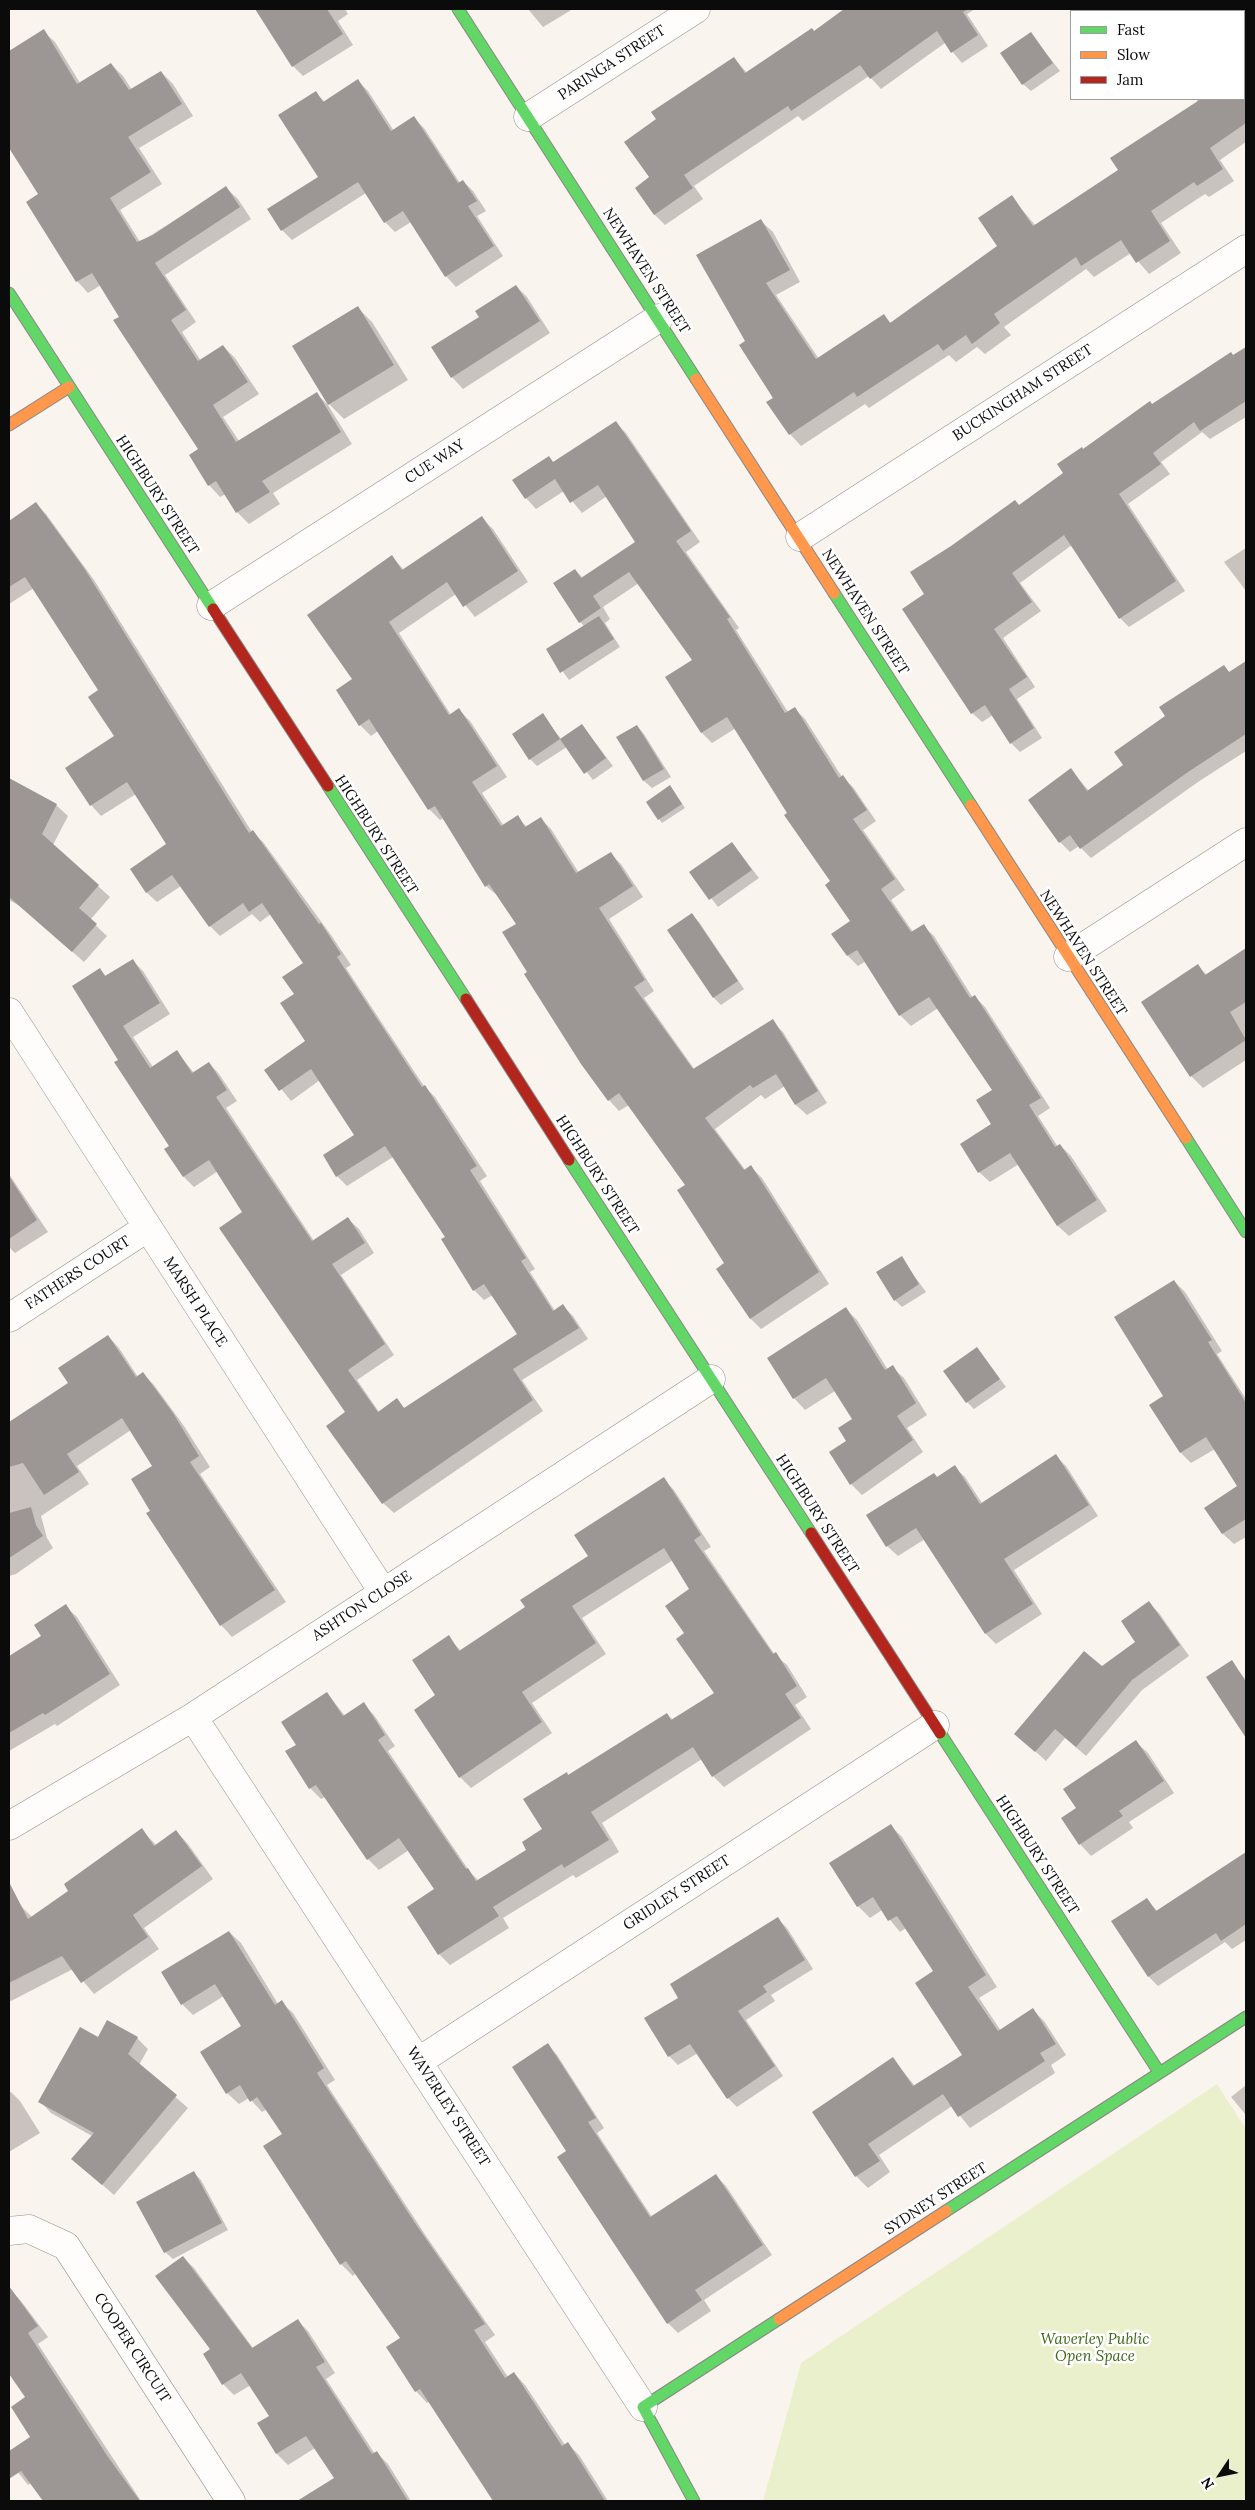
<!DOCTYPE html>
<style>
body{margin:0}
#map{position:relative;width:1255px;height:2510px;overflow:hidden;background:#faf4ee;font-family:Lora,serif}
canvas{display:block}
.frame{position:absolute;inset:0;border:10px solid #0b0b0b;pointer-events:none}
.legend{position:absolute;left:1070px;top:10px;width:175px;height:90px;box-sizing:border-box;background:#fff;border:1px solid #9d9d9d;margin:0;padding:6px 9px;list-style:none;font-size:15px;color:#0b0b0b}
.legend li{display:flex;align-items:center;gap:10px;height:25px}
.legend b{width:25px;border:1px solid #9d9d9d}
.north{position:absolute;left:1195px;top:2450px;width:50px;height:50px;-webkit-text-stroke:4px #fff;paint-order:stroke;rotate:236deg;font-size:14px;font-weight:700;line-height:20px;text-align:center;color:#0b0b0b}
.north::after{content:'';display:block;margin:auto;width:18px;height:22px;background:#0b0b0b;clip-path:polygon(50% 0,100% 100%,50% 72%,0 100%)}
</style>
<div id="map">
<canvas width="1255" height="2510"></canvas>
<div class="frame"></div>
<ul class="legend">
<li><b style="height:6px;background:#63d668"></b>Fast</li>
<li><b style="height:6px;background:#ff974d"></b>Slow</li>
<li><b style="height:6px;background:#b3261e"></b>Jam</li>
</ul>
<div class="north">N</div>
</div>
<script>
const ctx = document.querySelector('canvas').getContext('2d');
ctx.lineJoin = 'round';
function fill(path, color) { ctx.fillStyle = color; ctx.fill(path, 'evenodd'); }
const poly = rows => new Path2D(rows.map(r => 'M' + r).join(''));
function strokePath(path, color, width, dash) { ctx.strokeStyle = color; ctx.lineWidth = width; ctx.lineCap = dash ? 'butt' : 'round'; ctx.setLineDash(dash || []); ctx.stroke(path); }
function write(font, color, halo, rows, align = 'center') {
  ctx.font = font + ' Lora,serif'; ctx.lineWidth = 5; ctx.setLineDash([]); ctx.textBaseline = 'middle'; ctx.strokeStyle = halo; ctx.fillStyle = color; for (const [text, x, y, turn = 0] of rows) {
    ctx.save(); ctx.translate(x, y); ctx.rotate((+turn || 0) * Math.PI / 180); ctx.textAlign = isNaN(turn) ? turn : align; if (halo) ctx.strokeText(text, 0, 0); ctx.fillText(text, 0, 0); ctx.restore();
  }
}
fill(poly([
 [1217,2084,1246,2129,1246,2501,763,2501,801,2363]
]), '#ebf0cc');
fill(poly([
 [256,9,345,9,348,14,338,21,353,45,303,76,293,66],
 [528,9,573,9,543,27],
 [847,9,975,9,967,14,988,46,962,63,945,43,881,89,869,76,803,121,798,116,694,186,703,199,665,225,655,215,637,188,651,178,658,120,734,58,747,73,814,32],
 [43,31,55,42,80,83,111,64,123,76,132,90,161,72,173,84,193,116,139,148,162,184,120,210,140,242,226,188,238,199,251,219,165,275,196,322,182,332,201,361,223,346,235,358,259,394,223,417,239,441,316,393,328,405,352,444,273,493,280,504,249,524,237,512,226,494,220,497,209,485,200,449,101,285,88,293,77,281,23,157,9,134,9,52],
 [1030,33,1060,71,1031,91,1023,84],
 [1246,64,1246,142,1220,160,1234,181,1209,197,1205,194,1161,223,1181,253,1149,274,1131,253,1094,277,1086,269,1004,327,1011,335,985,354,977,347,956,362,949,355,869,408,865,404,801,446,790,434,746,342,761,221,773,232,800,282,776,295,819,359,884,316,892,324,999,246,1011,197,1036,226,1120,171,1198,102,1196,99,1244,99,1244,66],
 [358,81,368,91,394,131,414,118,424,128,460,183,463,181,473,191,486,211,477,216,503,256,456,287,446,276,411,222,395,232,385,222,366,193,292,240,282,230,269,210,320,178,316,93,325,102],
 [516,286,527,297,550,333,463,389,452,377,433,348,481,317],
 [357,307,372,322,408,380,344,419,329,404],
 [1246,348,1246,417,1210,439,1202,432,1161,462,1170,474,1128,504,1185,591,1129,627,1120,618,1072,545,1020,583,1041,611,1003,638,1035,687,1017,699,1042,738,1020,752,1011,743,993,715,982,722,972,713,903,609,926,595,1020,506,1065,473,1084,450,1152,405],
 [616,423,626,433,700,542,686,552,739,628,736,630,788,712,794,708,805,719,842,777,853,787,876,821,863,830,905,890,891,900,913,932,923,926,934,936,973,998,975,997,985,1007,1050,1108,1038,1116,1058,1147,1060,1145,1071,1156,1107,1211,1069,1236,1058,1226,1019,1164,990,1182,979,1172,993,1125,994,1090,938,1008,911,1026,900,1015,866,961,858,966,848,956,833,934,852,921,832,881,736,728,712,743,702,733,667,677,694,661,639,583,603,607,610,619,605,623,620,647,569,680,547,650,584,626,580,622,575,570,583,578,637,542,607,496,582,513,564,491,536,509,526,498,549,457,554,463],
 [35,503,46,514,94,580,252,832,263,842,331,935,351,965,346,968,380,1020,424,1086,435,1097,487,1176,480,1181,535,1269,530,1272,555,1311,563,1306,573,1316,588,1339,522,1380,543,1411,394,1513,383,1503,347,1413,244,1212,218,1171,194,1187,184,1177,166,1150,171,1147,120,1060,100,970,107,977,133,961,143,971,170,1014,133,1037,153,1067,177,1052,194,1073,209,1063,219,1074,237,1101,226,1108,314,1241,348,1219,359,1229,374,1253,341,1275,394,1355,357,1380,379,1412,397,1400,405,1409,518,1334,493,1295,484,1300,474,1290,446,1238,393,1157,347,1186,337,1176,356,1136,320,1080,291,1101,266,1070,307,1041,296,995,305,964,271,914,260,922,252,914,220,936,210,926,181,886,157,902,146,892,168,845,136,794,101,816,91,805,67,768,116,737,100,690,34,588,9,604,9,523],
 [482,518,493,529,528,582,475,617,456,594,399,633,451,715,459,710,470,721,507,777,482,793,504,826,517,817,527,827,540,818,551,829,579,873,610,853,621,864,643,897,609,919,654,991,644,998,695,1070,772,1021,783,1032,827,1103,807,1115,796,1105,785,1086,765,1099,761,1095,715,1129,746,1171,751,1167,762,1178,829,1284,761,1329,750,1318,726,1264,686,1185,629,1105,619,1111,609,1100,517,924,498,896,486,886,444,818,440,820,429,809,378,731,371,736,360,725,354,679,392,557,404,570],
 [1246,548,1246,591,1224,562],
 [1246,663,1246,751,1198,782,1091,858,1079,846,1070,852,1060,842,1071,770,1089,791,1125,765,1166,716,1224,666,1230,673],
 [542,715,562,740,582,725,613,766,593,780,567,747,537,766,530,759],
 [637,726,644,734,671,777,652,788,644,781,618,738],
 [9,780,56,805,68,816,53,845,110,897,90,920,107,936,84,962,20,906,9,900],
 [673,790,685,808,662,823,659,819],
 [732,843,759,878,718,907,691,872],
 [692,915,699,922,744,989,721,1005,714,998],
 [1246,950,1246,1060,1203,1088,1191,1076,1143,1003,1198,966,1207,975],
 [9,1174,48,1232,15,1253,9,1247],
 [901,1258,926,1292,902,1307,895,1300],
 [1174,1281,1185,1292,1222,1351,1217,1354,1246,1399,1246,1537,1234,1544,1223,1534,1206,1508,1239,1487,1215,1449,1191,1463,1181,1453,1151,1405,1165,1396],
 [846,1309,857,1320,888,1370,892,1367,904,1378,927,1415,907,1428,923,1452,862,1495,851,1484,848,1441,853,1420,835,1391,805,1410,794,1398],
 [108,1336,119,1348,138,1377,143,1374,154,1385,184,1426,210,1467,200,1474,286,1602,232,1637,221,1625,148,1514,152,1511,153,1466,131,1430,77,1466,89,1484,41,1516,47,1538,53,1548,16,1574,9,1576,9,1423,70,1383],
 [977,1348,1006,1387,974,1409,967,1402],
 [1055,1455,1066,1466,1098,1516,1014,1570,1042,1614,996,1644,986,1634,925,1539,898,1556,887,1546,937,1478,954,1467,965,1477,982,1503],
 [663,1479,674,1490,711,1547,704,1551,775,1655,787,1665,807,1697,795,1705,811,1729,724,1787,713,1776,702,1759,602,1823,619,1852,576,1878,573,1875,503,1918,509,1928,450,1965,439,1954,409,1907,436,1890,409,1850,379,1870,368,1859,325,1797,321,1799,310,1788,287,1752,298,1745,327,1693,345,1716,363,1704,374,1715,395,1746,388,1751,470,1872,479,1881,528,1850,544,1829,569,1776,667,1714,673,1720,715,1693,686,1634,691,1590,673,1560,582,1618,606,1654,532,1703,552,1733,471,1788,460,1777,437,1696,448,1637,461,1651,526,1608,590,1556],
 [1149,1603,1159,1613,1189,1656,1142,1690,1086,1756,1065,1738,1046,1761,1016,1734,1137,1642],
 [65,1606,77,1617,120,1685,57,1726,55,1724,9,1751,9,1658,42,1636],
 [1231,1661,1246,1680,1246,1721,1241,1724],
 [1136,1742,1148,1753,1174,1793,1129,1822,1133,1828,1091,1856,1080,1844,1078,1808],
 [891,1826,902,1837,997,1987,979,1998,1001,2031,1033,2010,1044,2021,1066,2055,1051,2065,1055,2073,970,2128,952,2106,879,2155,890,2172,868,2188,856,2176,814,2112,893,2059,915,2086,963,2055,935,1972,906,1928,900,1932,882,1910,870,1918,858,1906,831,1864],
 [142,1830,156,1845,176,1831,188,1844,213,1879,144,1928,159,1949,94,1994,73,1969,9,2002,9,1909,19,1904,32,1917,70,1891],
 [1241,1857,1246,1862,1246,1940,1232,1949,1225,1942,1158,1986,1149,1977,1113,1922,1147,1900,1158,1912],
 [778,1919,787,1928,813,1969,771,1995,775,2001,746,2020,783,2076,737,2107,728,2098,698,2053,678,2065,669,2056,680,1998],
 [229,1932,241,1943,278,2004,281,2002,293,2013,335,2080,327,2085,426,2236,495,2335,485,2342,508,2377,514,2373,525,2385,565,2445,568,2444,579,2455,608,2501,509,2501,430,2401,427,2403,416,2391,402,2339,356,2273,353,2276,341,2264,265,2147,284,2134,267,2109,262,2112,249,2098,239,2104,227,2093,243,2026,224,1996,193,2015,182,2004],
 [98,2038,137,2038,148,2049,139,2065,188,2108,114,2195,73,2159,92,2136,51,2113,40,2101],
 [548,2045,557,2055,604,2128,597,2133,652,2217,716,2176,726,2186,772,2255,704,2300,711,2311,678,2333,668,2323,568,2151],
 [1246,2085,1246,2115,1231,2097],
 [11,2092,20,2101,40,2133,9,2152,9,2093],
 [193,2172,201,2180,228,2230,173,2259,165,2252],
 [183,2257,194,2268,253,2348,297,2320,308,2331,335,2373,326,2379,375,2454,377,2453,388,2464,411,2501,308,2501,305,2498,335,2479,315,2448,288,2465,277,2454,258,2424,270,2416,251,2385,234,2395,223,2384,204,2354,212,2349],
 [11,2290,21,2301,48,2337,38,2344,141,2501,44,2501,31,2483,28,2485,9,2461,9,2452,32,2438,27,2398,9,2372,9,2291]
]), '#0003');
fill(poly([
 [255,9,327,9,343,34,292,67],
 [844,9,968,9,963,12,978,35,951,53,937,31,870,79,860,65,791,111,788,106,684,175,693,188,654,215,635,188,649,177,624,142,656,119,651,112,734,57,745,73,812,28,814,31],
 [44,29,77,84,111,63,129,90,161,71,182,104,128,137,151,172,110,198,137,242,153,235,226,186,240,207,155,263,186,310,171,320,198,361,223,345,248,382,213,405,236,442,317,392,341,432,262,481,270,492,236,513,216,481,208,486,189,455,198,449,113,320,119,317,92,273,76,282,26,202,38,194,9,148,9,51],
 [1031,32,1053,63,1022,85,1000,53],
 [358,79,391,131,414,116,458,183,463,180,477,201,468,206,494,246,445,277,403,211,384,223,358,182,281,231,267,209,318,177,278,115,316,91,323,102],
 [1201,99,1246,99,1246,123,1210,148,1223,169,1197,186,1194,182,1151,211,1170,241,1136,263,1121,240,1081,266,1076,257,994,314,1000,323,972,344,966,335,943,351,938,344,857,397,854,392,789,435,766,402,773,398,739,345,745,341,696,255,761,219,790,270,766,283,816,359,884,314,890,323,997,246,978,218,1012,195,1033,226,1118,170,1110,158],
 [516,285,540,321,451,378,431,347,479,317,475,311],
 [358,306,394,365,328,405,292,346],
 [1246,347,1246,401,1200,431,1194,422,1153,453,1161,464,1119,494,1176,581,1119,619,1064,535,1012,573,1032,602,994,629,1027,677,1009,689,1034,728,1010,744,985,705,971,714,902,609,924,594,910,572,951,546,1015,500,1019,505,1063,473,1057,464,1082,447,1083,449,1150,401,1152,404,1231,352,1233,355],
 [616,421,691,531,676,541,730,617,727,619,785,713,795,707,839,778,843,775,867,810,853,819,895,879,881,889,911,932,924,924,970,998,975,995,1041,1098,1029,1105,1055,1147,1060,1144,1097,1200,1057,1226,1010,1153,978,1173,960,1144,991,1124,976,1100,992,1090,929,997,899,1016,857,950,847,956,831,934,850,921,825,885,830,881,784,815,787,813,727,717,701,733,665,677,692,660,629,572,593,596,601,608,579,623,553,583,575,569,581,578,635,542,598,485,570,503,555,479,525,499,512,480,549,456,553,462],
 [36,502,84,568,249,833,253,830,319,924,321,923,341,954,337,957,370,1008,422,1087,425,1085,477,1166,470,1170,526,1258,521,1261,553,1311,563,1304,579,1328,513,1369,533,1400,382,1504,326,1426,345,1412,219,1228,242,1212,209,1160,183,1177,164,1149,169,1146,114,1062,118,1060,72,986,100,968,105,976,133,959,160,1003,123,1026,150,1068,177,1050,192,1073,209,1062,227,1090,216,1097,312,1241,348,1217,365,1243,332,1264,385,1344,348,1370,378,1412,397,1398,404,1408,517,1334,484,1284,473,1291,441,1239,445,1237,385,1146,336,1177,323,1155,354,1135,311,1069,279,1091,264,1070,305,1041,280,1003,294,994,282,977,303,963,262,903,249,912,243,903,209,927,172,875,146,893,130,869,166,844,127,782,90,806,65,768,114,736,88,697,98,690,25,577,9,587,9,521],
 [482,516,518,571,463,607,447,582,389,622,449,715,459,708,497,766,472,782,501,826,518,815,525,827,541,817,576,873,611,852,633,886,599,908,645,980,634,987,693,1069,773,1019,818,1091,795,1105,776,1074,753,1088,750,1085,705,1118,744,1170,751,1165,819,1272,750,1319,716,1269,724,1263,677,1190,685,1185,619,1093,608,1101,581,1064,524,974,527,972,502,932,516,924,489,884,485,887,435,806,428,810,369,719,359,726,336,690,352,679,307,615,392,555,402,570],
 [599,616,614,639,560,673,546,649],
 [1246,661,1246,734,1188,772,1080,849,1070,835,1059,843,1028,800,1071,768,1087,791,1123,765,1114,752,1165,716,1159,707,1224,665,1229,672],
 [543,713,560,739,529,760,512,734],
 [582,724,606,758,584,774,560,739],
 [637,725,664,769,643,781,616,737],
 [9,778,57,804,42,834,99,885,79,908,97,924,72,952,9,897],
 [670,785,682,804,658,820,646,802],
 [732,842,752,870,709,900,689,872],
 [692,913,738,981,713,998,667,930],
 [1246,948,1246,1002,1230,1012,1246,1040,1190,1077,1141,1002,1198,964,1205,975],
 [9,1176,37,1220,9,1239],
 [902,1256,919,1284,894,1301,876,1272],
 [1174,1280,1212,1340,1208,1342,1246,1403,1246,1519,1222,1534,1204,1508,1237,1486,1206,1437,1180,1453,1149,1405,1163,1396,1114,1317],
 [846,1307,885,1370,893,1365,916,1403,897,1416,913,1440,850,1485,829,1452,846,1441,838,1428,852,1419,826,1378,793,1399,767,1358],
 [108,1335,136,1377,143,1372,173,1413,199,1456,190,1462,275,1590,220,1626,146,1513,150,1511,131,1479,152,1466,122,1418,67,1454,79,1472,44,1495,23,1463,9,1467,9,1422,68,1383,58,1368],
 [977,1347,1000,1379,966,1403,943,1371],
 [1056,1454,1089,1505,1004,1559,1033,1604,985,1634,916,1528,886,1547,866,1515,934,1473,937,1477,955,1465,980,1504],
 [664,1477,701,1535,694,1540,773,1654,776,1652,797,1686,785,1694,801,1718,712,1777,693,1747,591,1812,609,1840,564,1868,562,1864,493,1907,499,1916,438,1955,407,1907,434,1889,399,1838,367,1860,316,1785,309,1789,285,1751,296,1745,281,1722,327,1692,343,1716,364,1702,385,1735,378,1740,466,1869,468,1868,476,1881,526,1850,522,1842,542,1829,523,1799,567,1772,568,1775,667,1713,671,1720,714,1693,676,1639,684,1633,665,1606,689,1589,664,1548,572,1606,596,1643,522,1692,542,1722,459,1778,414,1710,435,1695,412,1660,449,1635,459,1651,525,1607,520,1600,588,1556,574,1535],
 [31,1507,36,1525,43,1536,9,1558,9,1513],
 [1149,1601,1180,1645,1132,1680,1076,1747,1055,1729,1035,1752,1014,1734,1084,1651,1102,1666,1135,1642,1121,1621],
 [66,1604,110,1674,45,1715,43,1713,9,1733,9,1656,41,1636,34,1625],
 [1232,1660,1246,1682,1246,1738,1206,1677],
 [1136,1740,1164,1781,1119,1811,1123,1816,1079,1845,1061,1818,1076,1808,1063,1789],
 [891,1824,986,1975,968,1987,998,2031,1033,2008,1056,2044,1040,2053,1045,2061,958,2117,943,2094,868,2144,880,2161,855,2177,812,2112,893,2057,913,2086,962,2055,915,1983,933,1971,897,1916,888,1921,873,1897,857,1907,829,1863],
 [142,1828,154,1846,176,1830,202,1866,133,1915,148,1937,81,1983,62,1956,9,1983,9,1882,28,1919,68,1891,64,1884],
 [1246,1852,1246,1924,1221,1941,1216,1933,1148,1977,1111,1921,1147,1898,1156,1911],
 [778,1917,805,1960,763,1986,767,1992,738,2011,775,2066,727,2099,690,2044,668,2057,644,2018,678,1998,670,1984],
 [229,1931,275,2005,282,2000,324,2068,317,2073,415,2223,485,2324,474,2330,505,2378,514,2372,562,2446,568,2442,605,2501,493,2501,420,2389,415,2392,386,2347,400,2338,346,2261,340,2265,263,2146,282,2134,257,2097,250,2102,240,2085,226,2094,200,2052,241,2026,215,1984,181,2005,161,1972],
 [107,2020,138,2037,128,2054,177,2095,102,2185,71,2159,94,2133,38,2102,80,2027,98,2037],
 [548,2043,596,2118,588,2122,650,2217,716,2174,763,2245,695,2290,702,2300,667,2324,557,2157,566,2151,512,2067],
 [194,2171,222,2223,164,2253,136,2202],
 [183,2256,252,2348,298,2319,325,2362,316,2367,372,2454,377,2451,408,2501,297,2501,334,2478,306,2436,276,2454,257,2423,269,2416,241,2373,222,2385,203,2354,210,2349,155,2276],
 [9,2286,38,2326,28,2333,108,2457,140,2501,43,2501,21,2471,9,2479,9,2451,30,2437,11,2407,25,2397,9,2374]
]), '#9c9794');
const street = poly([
 [528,117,696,9],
 [800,537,1246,249],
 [211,606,659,318],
 [1068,957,1246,842],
 [9,1012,383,1592],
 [9,1318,147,1228],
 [193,1717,643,2407],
 [9,1826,193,1717,711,1379],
 [419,2061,935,1725],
 [9,2231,29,2229,66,2246,231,2501]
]);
const fast = poly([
 [458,9,696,379],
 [9,293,213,609],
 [834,593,971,805],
 [328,786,466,999],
 [1186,1138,1246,1232],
 [569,1160,811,1533],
 [940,1733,1159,2072],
 [946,2211,1246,2017],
 [694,2501,643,2407,779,2319]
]);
const slow = poly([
 [696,379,834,593],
 [9,425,69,387],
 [971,805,1186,1138],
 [779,2319,946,2211]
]);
const jam = poly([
 [213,609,328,786],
 [466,999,569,1160],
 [811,1533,940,1733]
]);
strokePath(street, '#93908d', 29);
strokePath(fast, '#898784', 13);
strokePath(slow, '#898784', 13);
strokePath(jam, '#898784', 13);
strokePath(street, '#fefdfc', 28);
strokePath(fast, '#63d668', 11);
strokePath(slow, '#ff974d', 11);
strokePath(jam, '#b3261e', 11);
write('15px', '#0b0b0b', '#fff', [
 ["PARINGA STREET",612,63,-33],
 ["NEWHAVEN STREET",646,271,57],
 ["BUCKINGHAM STREET",1023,393,-33],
 ["CUE WAY",435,462,-33],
 ["HIGHBURY STREET",157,495,57],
 ["NEWHAVEN STREET",865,612,57],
 ["HIGHBURY STREET",376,835,57],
 ["NEWHAVEN STREET",1083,953,57],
 ["HIGHBURY STREET",597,1175,57],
 ["FATHERS COURT",78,1273,-33],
 ["MARSH PLACE",195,1302,57],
 ["HIGHBURY STREET",817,1514,57],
 ["ASHTON CLOSE",362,1606,-33],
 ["HIGHBURY STREET",1037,1855,57],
 ["GRIDLEY STREET",677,1893,-33],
 ["WAVERLEY STREET",448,2107,57],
 ["SYDNEY STREET",936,2199,-33],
 ["COOPER CIRCUIT",132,2348,57]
]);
write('italic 15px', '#3d6617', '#fff', [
 ["Waverley Public",1095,2340],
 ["Open Space",1095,2357]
]);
</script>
